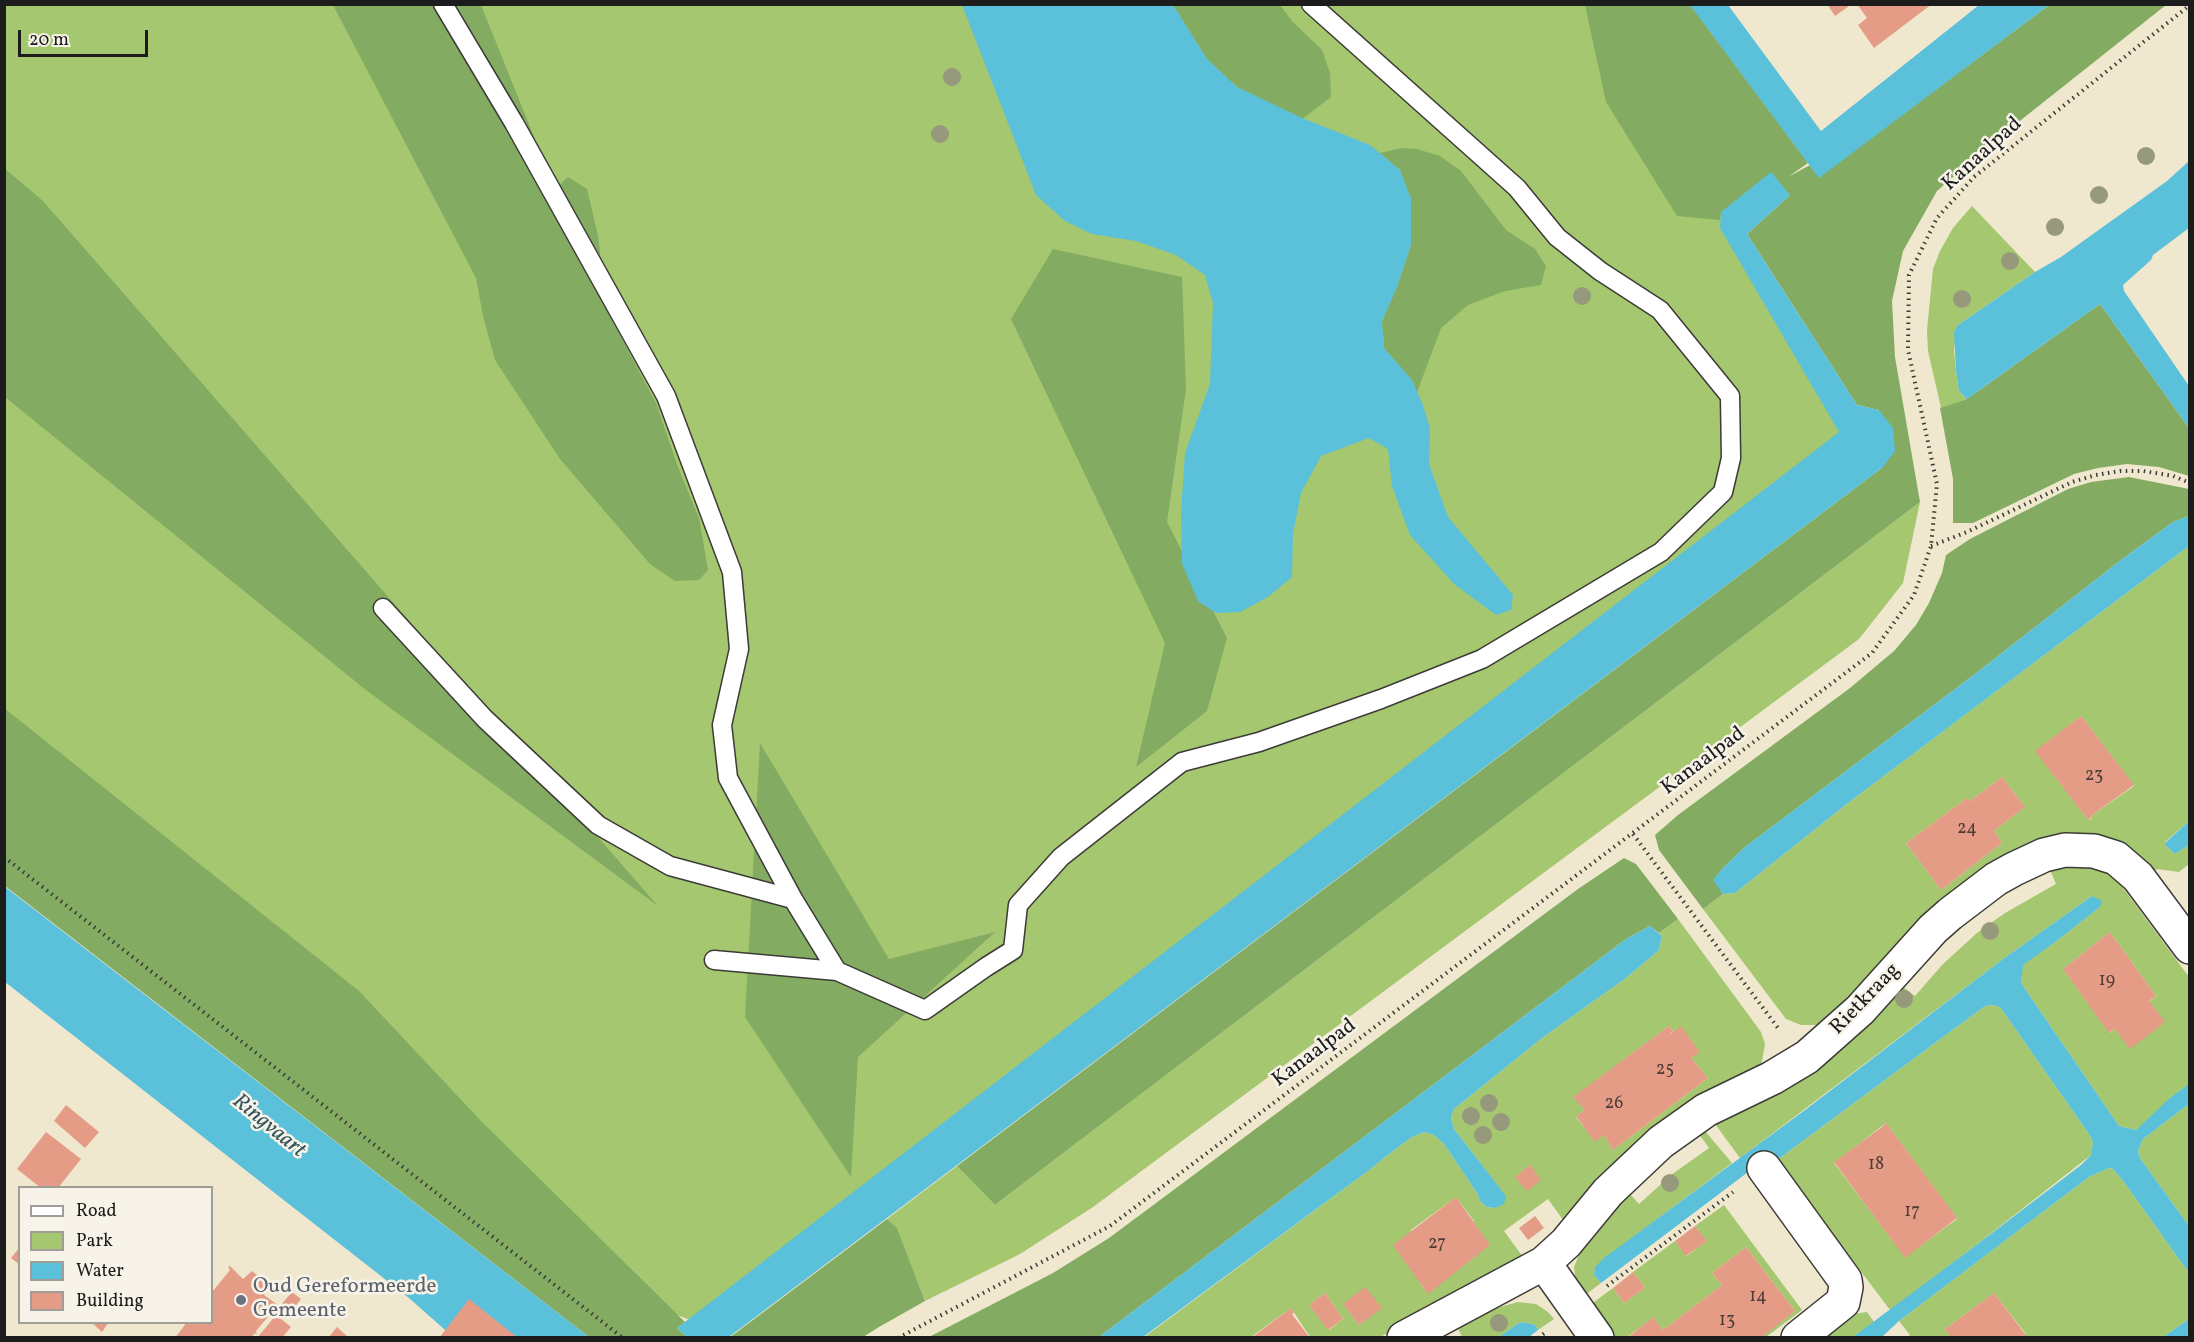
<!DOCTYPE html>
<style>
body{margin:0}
#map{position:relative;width:2194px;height:1342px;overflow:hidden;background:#f0e8ce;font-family:Vollkorn,serif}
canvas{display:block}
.frame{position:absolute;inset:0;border:6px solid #1c1c1c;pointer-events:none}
.legend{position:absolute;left:18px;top:1186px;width:195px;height:138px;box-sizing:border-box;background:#f7f3e8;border:2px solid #9f9d96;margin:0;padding:8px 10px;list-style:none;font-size:18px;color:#1c1c1c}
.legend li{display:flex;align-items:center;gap:12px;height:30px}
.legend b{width:30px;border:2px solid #9f9d96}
.scale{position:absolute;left:18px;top:30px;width:130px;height:27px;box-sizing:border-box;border:3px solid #1c1c1c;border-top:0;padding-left:8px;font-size:18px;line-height:21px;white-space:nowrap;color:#1c1c1c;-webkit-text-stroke:4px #f7f3e8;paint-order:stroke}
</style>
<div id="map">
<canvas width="2194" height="1342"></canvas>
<div class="frame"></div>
<ul class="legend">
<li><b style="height:8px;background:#fff"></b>Road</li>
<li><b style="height:16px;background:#a4c770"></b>Park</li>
<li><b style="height:16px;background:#5bc0d9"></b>Water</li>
<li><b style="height:16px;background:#e59c87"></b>Building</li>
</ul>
<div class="scale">20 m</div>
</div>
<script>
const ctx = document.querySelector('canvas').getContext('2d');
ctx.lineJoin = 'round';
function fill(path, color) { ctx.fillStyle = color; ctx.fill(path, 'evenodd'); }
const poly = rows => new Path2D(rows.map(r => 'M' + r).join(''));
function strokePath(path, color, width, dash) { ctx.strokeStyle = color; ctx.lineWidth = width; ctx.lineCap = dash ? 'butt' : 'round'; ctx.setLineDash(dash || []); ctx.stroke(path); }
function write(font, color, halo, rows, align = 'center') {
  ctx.font = font + ' Vollkorn,serif'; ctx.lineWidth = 5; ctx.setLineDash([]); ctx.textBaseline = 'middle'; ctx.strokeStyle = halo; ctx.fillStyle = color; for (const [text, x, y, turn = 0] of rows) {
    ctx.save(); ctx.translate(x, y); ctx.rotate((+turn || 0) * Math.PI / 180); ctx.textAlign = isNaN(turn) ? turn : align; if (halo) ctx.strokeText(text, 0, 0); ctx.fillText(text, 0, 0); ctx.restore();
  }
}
fill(poly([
 [4,5,1710,5,1818,153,1732,222,1859,439,703,1325,488,1242,5,860],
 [1972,206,2035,272,1958,325,1954,349,1956,371,1959,391,1967,399,1941,408,1928,351,1927,330,1933,269,1940,251,1953,228],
 [1920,502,1903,583,1859,639,1093,1207,1020,1254,925,1301,897,1229,887,1219,957,1166,995,1205],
 [2189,546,2189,821,2165,842,2165,845,2175,854,2189,845,2189,864,2179,872,2157,869,2152,873,2090,834,2064,835,1928,913,1894,947,1865,983,1820,1025,1801,1025,1786,1019,1703,909,1723,894,1735,893,1848,803],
 [2081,716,2134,786,2091,816,2092,818,2088,820,2036,751],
 [2002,777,2025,807,1994,831,2002,843,1941,890,1906,843,1967,798,1970,801],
 [2089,865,2107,871,2115,877,2189,977,2189,1084,2171,1097,2144,1125,2136,1130,2119,1126,2021,983,2022,965,2058,940,2100,907,2092,896,2003,959,1740,1158,1715,1124,1758,1102,1782,1092,1802,1080,1854,1039,1872,1021,1902,986,1915,996,1943,964,1977,933,2005,913,2056,884,2050,870,2059,866],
 [2110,932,2156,996,2110,1033,2063,969],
 [1678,919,1761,1032,1765,1044,1762,1061,1759,1067,1652,1130,1599,1178,1563,1220,1548,1199,1504,1231,1523,1257,1391,1330,1381,1337,1310,1337,1291,1308,1251,1337,1143,1338,1368,1171,1389,1154,1412,1137,1424,1132,1434,1135,1444,1144,1477,1193,1480,1201,1487,1207,1495,1208,1505,1195,1454,1129,1451,1117,1454,1109,1542,1038,1626,978,1659,950,1662,936,1659,933],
 [1669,1026,1673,1031,1672,1033,1699,1051,1691,1058,1708,1078,1613,1150,1604,1135,1595,1141,1576,1117,1585,1110,1574,1097],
 [1456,1197,1474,1221,1428,1293,1421,1285,1411,1230],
 [1325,1293,1343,1319,1329,1330,1309,1305],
 [1344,1304,1381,1308,1359,1325],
 [1994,1005,2001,1008,2007,1017,2089,1134,2093,1142,2091,1155,1971,1249,1890,1310,1777,1160,1985,1006],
 [1886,1123,1957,1219,1905,1257,1834,1163],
 [2189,1104,2189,1226,2140,1158,2138,1151,2143,1139],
 [1705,1131,1732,1163,1604,1259,1595,1268,1594,1275,1601,1283,1584,1296,1576,1282,1574,1267,1582,1247,1628,1192,1639,1204,1671,1175,1709,1148,1699,1134],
 [2109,1168,2113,1169,2124,1182,2189,1273,2189,1319,2163,1337,2022,1337,2026,1334,1994,1293,1945,1329,1951,1337,1908,1337,1910,1335,1899,1321,2089,1177],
 [1724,1205,1802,1310,1766,1337,1761,1337,1795,1311,1746,1247,1712,1273,1722,1285,1663,1330,1653,1318,1627,1337,1615,1337,1590,1305,1613,1288,1624,1303,1645,1288,1633,1272,1675,1241,1687,1256,1706,1241,1695,1226],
 [1518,1302,1536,1304,1548,1312,1554,1319,1538,1330,1535,1325,1523,1322,1517,1324,1499,1337,1462,1337,1457,1326,1500,1307],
 [1867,1312,1874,1322,1853,1337,1823,1338,1854,1314]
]), '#a4c770');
fill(poly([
 [333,5,481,5,555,189,568,177,587,189,598,236,607,311,656,403,678,467,699,518,708,570,699,580,675,581,650,564,560,459,495,360,483,316,476,278],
 [1173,5,1280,5,1292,21,1322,50,1330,73,1331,97,1302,119,1237,87,1207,59],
 [1585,5,1690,5,1808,163,1788,177,1810,165,1819,177,2049,5,2166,5,1992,143,1937,191,1903,251,1892,301,1895,357,1920,502,995,1205,957,1166,1883,467,1879,410,1857,405,1747,234,1790,195,1721,212,1720,220,1677,216,1606,102],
 [1402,148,1417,149,1440,156,1461,171,1506,230,1535,249,1546,266,1541,285,1505,291,1468,305,1441,328,1416,395,1412,380,1384,348,1382,321,1397,287,1411,245,1411,199,1400,170,1380,153],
 [4,168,43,201,658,906,366,690,5,397],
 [1053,249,1182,277,1186,389,1167,522,1227,638,1207,711,1136,767,1165,643,1011,319],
 [2100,304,2189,428,2189,476,2159,467,2127,464,2098,468,2074,474,1973,523,1953,523,1953,479,1940,408,1967,399],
 [2129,477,2189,489,2189,516,2173,522,2121,560,1975,674,1745,847,1724,867,1714,880,1723,894,1703,909,1659,850,1655,835,1678,815,1850,688,1894,651,1916,625,1929,603,1942,573,1946,555,1970,539,2068,489,2091,482],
 [4,708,359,991,481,1121,685,1322,677,1328,687,1337,589,1337,5,886],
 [760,743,889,959,995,932,858,1057,851,1177,745,1017],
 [1624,858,1636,864,1678,919,1659,933,1650,926,1626,939,1099,1337,927,1338,1053,1273,1109,1238,1578,889],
 [887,1219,897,1228,925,1301,879,1327,863,1337,729,1338]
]), '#83ac62');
fill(poly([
 [962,5,1173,5,1207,59,1237,87,1302,118,1370,145,1400,170,1411,199,1411,245,1397,287,1382,321,1384,348,1412,380,1422,403,1430,428,1429,464,1448,517,1513,595,1511,610,1496,615,1454,584,1410,535,1392,486,1388,449,1369,438,1321,456,1301,493,1293,534,1292,577,1268,597,1240,612,1216,613,1198,601,1182,564,1181,512,1185,453,1210,384,1213,303,1205,275,1176,255,1136,241,1092,234,1065,221,1036,195],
 [1690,5,1728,5,1821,131,1979,5,2049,5,1819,178],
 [2189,161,2189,228,2153,255,2151,260,2123,285,2124,291,2189,386,2189,428,2100,304,1967,399,1959,391,1956,371,1954,332,1958,325,2035,272,2061,257,2167,181],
 [1771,172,1790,195,1747,234,1857,405,1879,410,1893,428,1895,451,1883,467,729,1337,687,1337,677,1328,1839,432,1720,228,1721,212],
 [2189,516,2189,546,1848,803,1735,893,1723,894,1713,880,1724,867,1745,847,1975,674,2121,560,2173,522],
 [2189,821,2189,845,2175,854,2165,845,2165,843],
 [4,886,114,971,589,1337,453,1337,409,1298,5,982],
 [2092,896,2102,901,2100,907,2058,940,2023,965,2021,983,2119,1126,2136,1130,2171,1097,2189,1084,2189,1104,2143,1139,2138,1151,2140,1158,2189,1226,2189,1273,2124,1182,2113,1169,2109,1168,2089,1177,1899,1321,1882,1337,1853,1337,1971,1249,2081,1165,2091,1155,2093,1142,2089,1134,2007,1017,2001,1008,1994,1005,1985,1006,1777,1160,1772,1154,1601,1283,1594,1275,1595,1267,1604,1258,1805,1110,2003,959],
 [1650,926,1662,936,1659,950,1626,978,1542,1038,1454,1109,1451,1117,1454,1129,1506,1196,1504,1204,1495,1208,1487,1207,1480,1201,1477,1193,1444,1144,1434,1135,1424,1132,1412,1137,1389,1154,1368,1171,1143,1337,1099,1337,1626,939],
 [2189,1319,2189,1334,2186,1337,2163,1337],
 [1523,1322,1535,1325,1538,1330,1529,1337,1499,1337,1517,1324]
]), '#5bc0d9');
fill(poly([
 [1827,4,1852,4,1835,16],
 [1857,4,1932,4,1874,48,1858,25,1867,18],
 [2081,716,2134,785,2091,816,2092,817,2088,820,2035,751],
 [2002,777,2025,807,1994,831,2002,843,1941,890,1906,843,1967,798,1970,801],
 [2110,932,2156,996,2149,1001,2165,1022,2130,1049,2115,1029,2109,1033,2063,969],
 [1669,1026,1673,1031,1668,1036,1681,1026,1700,1052,1691,1058,1708,1078,1613,1150,1604,1135,1595,1142,1576,1116,1585,1110,1573,1097],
 [66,1105,99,1132,85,1148,54,1121],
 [1886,1123,1957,1218,1905,1258,1834,1162,1882,1127],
 [46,1132,81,1159,58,1188,41,1188,17,1169],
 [1530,1165,1541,1180,1527,1191,1515,1177],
 [1456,1197,1490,1245,1428,1294,1393,1245],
 [1535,1216,1544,1228,1528,1240,1519,1228],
 [1695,1226,1707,1241,1686,1256,1675,1241],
 [20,1247,20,1265,11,1258],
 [1746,1247,1795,1311,1761,1338,1627,1338,1653,1317,1663,1330,1722,1285,1712,1273],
 [230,1266,243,1279,252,1271,270,1286,264,1295,278,1305,278,1308,276,1307,256,1331,257,1335,255,1333,251,1338,175,1338,187,1322,212,1322,212,1292,230,1270,228,1267],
 [1633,1272,1645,1288,1624,1303,1613,1288],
 [1365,1287,1382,1308,1359,1325,1343,1304],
 [292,1292,301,1299,289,1314,280,1306],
 [1325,1293,1343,1319,1328,1330,1309,1305],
 [1994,1293,2026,1335,2022,1338,1951,1338,1945,1329],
 [469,1299,518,1338,439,1338],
 [1291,1308,1294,1313,1292,1314,1310,1338,1251,1338],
 [276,1315,291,1327,282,1338,257,1338],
 [91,1322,109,1322,102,1332],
 [337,1327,349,1338,328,1338]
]), '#e59c87');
const lane = poly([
 [443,4,514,123,666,396,732,572,739,649,722,725,728,778,793,899],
 [383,608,485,719,598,825,670,866,793,899,837,971],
 [714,960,837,971,925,1010,986,967,1013,950,1018,905,1061,857,1182,762,1259,742,1381,699,1482,659,1661,552,1723,492,1731,458,1730,396,1660,310,1600,271,1557,237,1517,188,1311,4]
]);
const street = poly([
 [1764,1168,1845,1280,1846,1287,1843,1302,1798,1338],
 [1544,1263,1597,1338],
 [1404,1338,1544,1263,1566,1243,1608,1192,1661,1142,1706,1110,1772,1078,1807,1057,1860,1010,1933,929,1950,914,1996,879,2014,869,2044,855,2065,850,2094,851,2116,858,2138,877,2190,947]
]);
strokePath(lane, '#3c3b37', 21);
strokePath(street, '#3c3b37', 36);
strokePath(poly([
 [1931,546,1967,532,2072,482,2096,475,2120,471,2143,471,2173,476,2190,483],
 [1633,834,1778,1028],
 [4,857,623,1338],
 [1607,1286,1733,1192],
 [898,1338,1110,1226,1872,653,1914,595,1931,546,1937,484,1908,350,1909,275,1937,218,1974,177,2190,5],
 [1538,1338,1546,1332]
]), '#3c3b37', 4, [1.5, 4.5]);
strokePath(lane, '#fff', 18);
strokePath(street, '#fff', 33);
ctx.fillStyle = '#96997c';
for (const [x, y] of [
 [952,77],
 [940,134],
 [2146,156],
 [2099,195],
 [2055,227],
 [2010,261],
 [1582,296],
 [1962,299],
 [1990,931],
 [1904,999],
 [1489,1103],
 [1471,1116],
 [1501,1122],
 [1483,1135],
 [1670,1183],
 [1499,1323]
]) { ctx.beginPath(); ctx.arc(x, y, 9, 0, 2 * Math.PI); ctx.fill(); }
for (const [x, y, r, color] of [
 [241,1300,6,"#6b7280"]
]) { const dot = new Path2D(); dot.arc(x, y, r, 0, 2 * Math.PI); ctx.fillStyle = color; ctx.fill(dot); strokePath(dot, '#f7f3e8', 2); }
write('18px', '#4e3c37', null, [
 ["23",2094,777],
 ["24",1967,830],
 ["19",2107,982],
 ["25",1665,1071],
 ["26",1614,1105],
 ["18",1876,1166],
 ["17",1912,1213],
 ["27",1437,1245],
 ["14",1758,1298],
 ["13",1727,1322]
]);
write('21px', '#1c1c1c', '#f7f3e8', [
 ["Kanaalpad",1983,155,-42],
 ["Kanaalpad",1704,762,-37],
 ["Rietkraag",1866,1000,-46],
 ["Kanaalpad",1315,1054,-37]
]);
write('21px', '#5b616d', '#f7f3e8', [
 ["Oud Gereformeerde",253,1288],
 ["Gemeente",253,1312]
], 'left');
write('italic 22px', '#32555e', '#f7f3e8', [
 ["Ringvaart",268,1127,39]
]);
</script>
